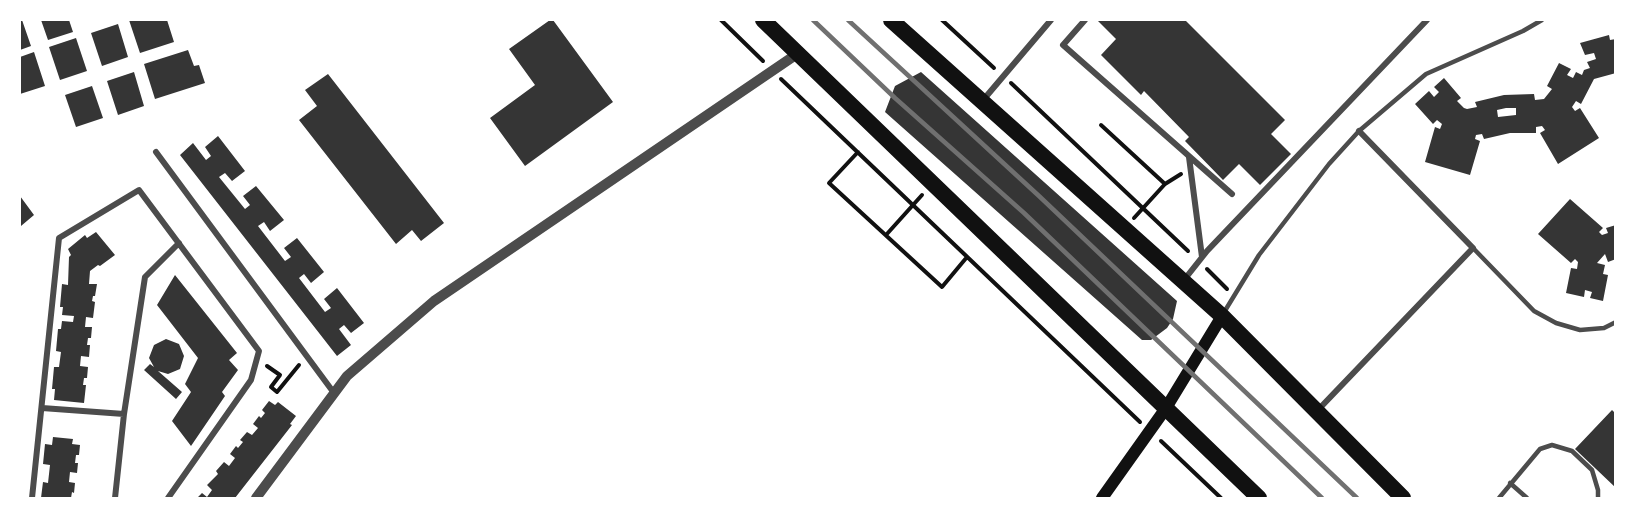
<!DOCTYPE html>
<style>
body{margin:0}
#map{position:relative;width:1635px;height:518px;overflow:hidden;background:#fff;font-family:Quicksand,sans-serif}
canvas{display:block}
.frame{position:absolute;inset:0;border:21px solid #fff;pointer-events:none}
</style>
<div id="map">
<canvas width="1635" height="518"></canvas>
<div class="frame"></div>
</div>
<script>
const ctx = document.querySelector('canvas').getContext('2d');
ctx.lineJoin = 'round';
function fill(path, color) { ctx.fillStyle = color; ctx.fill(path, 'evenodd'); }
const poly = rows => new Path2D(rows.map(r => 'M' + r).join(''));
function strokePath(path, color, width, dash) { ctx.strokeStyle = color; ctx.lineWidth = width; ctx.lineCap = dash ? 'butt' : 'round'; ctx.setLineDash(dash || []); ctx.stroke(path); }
fill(poly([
 [20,20,22,20,31,46,20,50],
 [41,20,69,20,73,32,48,40],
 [129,20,167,20,174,42,140,53],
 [550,20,553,20,613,102,525,166,490,118,535,85,509,49],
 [1097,20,1185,20,1285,120,1271,134,1291,154,1260,185,1239,164,1223,180,1185,141,1189,137,1144,91,1141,95,1101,55,1116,39],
 [118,24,128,57,102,66,91,33],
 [1609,35,1610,40,1616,39,1616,73,1594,79,1581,104,1576,101,1572,107,1575,111,1580,108,1599,138,1558,164,1540,133,1545,130,1542,126,1536,127,1536,133,1510,133,1484,139,1482,134,1476,135,1475,139,1480,141,1470,175,1425,162,1435,127,1440,129,1442,124,1437,120,1433,124,1415,104,1429,91,1434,97,1439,92,1434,87,1444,78,1461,98,1457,101,1464,108,1467,109,1477,107,1475,102,1504,95,1534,94,1535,100,1544,99,1552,89,1547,86,1559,63,1571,69,1567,75,1573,78,1576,72,1582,75,1584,70,1590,68,1587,62,1596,59,1594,53,1585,55,1580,43],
 [1506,108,1516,108,1516,115,1498,117,1497,110],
 [76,38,87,71,60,80,49,47],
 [188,50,194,66,199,65,205,83,155,99,144,64],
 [34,52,45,86,20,94,20,57],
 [134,72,144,106,118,115,107,81],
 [921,72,1177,301,1173,319,1167,328,1151,340,1142,340,885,112,895,86],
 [328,74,444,223,421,241,412,230,396,244,299,120,317,106,305,90],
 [92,86,103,118,76,127,65,95],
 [218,136,245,171,232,181,225,173,219,177,245,209,250,205,243,196,256,186,284,220,270,231,264,222,258,226,285,261,291,257,284,248,297,238,324,272,311,283,304,274,299,278,325,312,331,308,324,299,337,288,364,323,351,333,344,325,339,329,351,345,337,356,180,155,193,143,206,160,211,156,205,147],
 [20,196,34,215,21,226,20,225],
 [1570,199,1603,228,1599,232,1602,235,1608,233,1606,228,1616,225,1616,259,1608,262,1605,254,1597,263,1605,265,1603,274,1608,275,1603,301,1590,298,1592,292,1585,290,1584,297,1566,293,1571,268,1577,269,1578,262,1575,259,1571,263,1538,234],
 [96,232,115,255,100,266,98,265,90,271,89,284,97,284,95,296,93,296,92,301,95,302,93,318,86,317,85,327,92,327,91,338,88,338,87,345,90,345,89,357,81,356,80,366,88,367,87,378,84,378,83,385,86,385,84,403,54,400,55,389,52,389,54,367,59,367,61,352,56,351,58,329,61,329,62,321,73,322,74,316,62,315,63,307,60,307,62,284,68,285,69,257,71,255,68,249,85,235,87,238],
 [175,275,237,353,229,360,238,370,222,392,225,396,191,446,172,421,191,392,185,384,198,358,157,305],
 [166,339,179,344,184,356,180,369,168,374,158,371,182,392,176,399,144,370,150,364,154,367,149,358,154,345],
 [269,401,275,405,278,402,296,416,290,424,292,425,235,498,197,498,202,493,207,497,212,490,207,485,218,474,216,471,224,462,229,466,235,458,230,454,236,446,238,448,243,442,240,440,247,432,252,435,258,428,253,424,259,416,261,418,265,413,262,410],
 [1612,410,1616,414,1616,488,1575,449],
 [53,437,73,439,72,444,80,445,79,455,76,455,75,463,78,463,77,473,70,472,69,482,75,483,74,493,72,492,71,498,41,498,43,482,48,483,50,465,43,464,45,444,52,445]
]), '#353535');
strokePath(poly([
 [721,20,763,61],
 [942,20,994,68],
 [781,79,1140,422],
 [1011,83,1188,251],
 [1101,125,1165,184],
 [858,152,829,183,942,287,967,257],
 [1134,218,1165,184,1181,174],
 [886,235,922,195],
 [1207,269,1227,289],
 [267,366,280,375,271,387,277,392,299,365],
 [1161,441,1221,498]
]), '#111', 4);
strokePath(poly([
 [1473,248,1534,311,1556,323,1580,330,1604,328,1616,322],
 [1223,314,1259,255,1329,164,1359,131,1426,74,1523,31,1542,20],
 [1510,483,1527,498],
 [1499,498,1540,449,1552,445,1572,451,1592,470,1598,490,1598,498]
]), '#4c4c4c', 4.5);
strokePath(poly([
 [1085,20,1063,45,1232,194],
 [984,99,1051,20],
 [156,152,334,393],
 [1189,157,1202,257],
 [1184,280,1207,251,1427,20],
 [42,408,124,414],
 [1317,411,1473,248,1359,131],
 [32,498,59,238,139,190,259,351,251,380,168,498],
 [115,498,124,414,145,277,179,243]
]), '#4c4c4c', 6);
strokePath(poly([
 [256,498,347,376,434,301,797,54]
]), '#4c4c4c', 10);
strokePath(poly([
 [1102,498,1166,408,1222,316]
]), '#111', 12);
strokePath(poly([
 [763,20,1259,498],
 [891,20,1222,316,1403,498]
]), '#111', 16);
strokePath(poly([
 [813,20,895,98,1024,213,1322,498],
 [848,20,1039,196,1357,498]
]), '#707070', 4.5);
</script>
